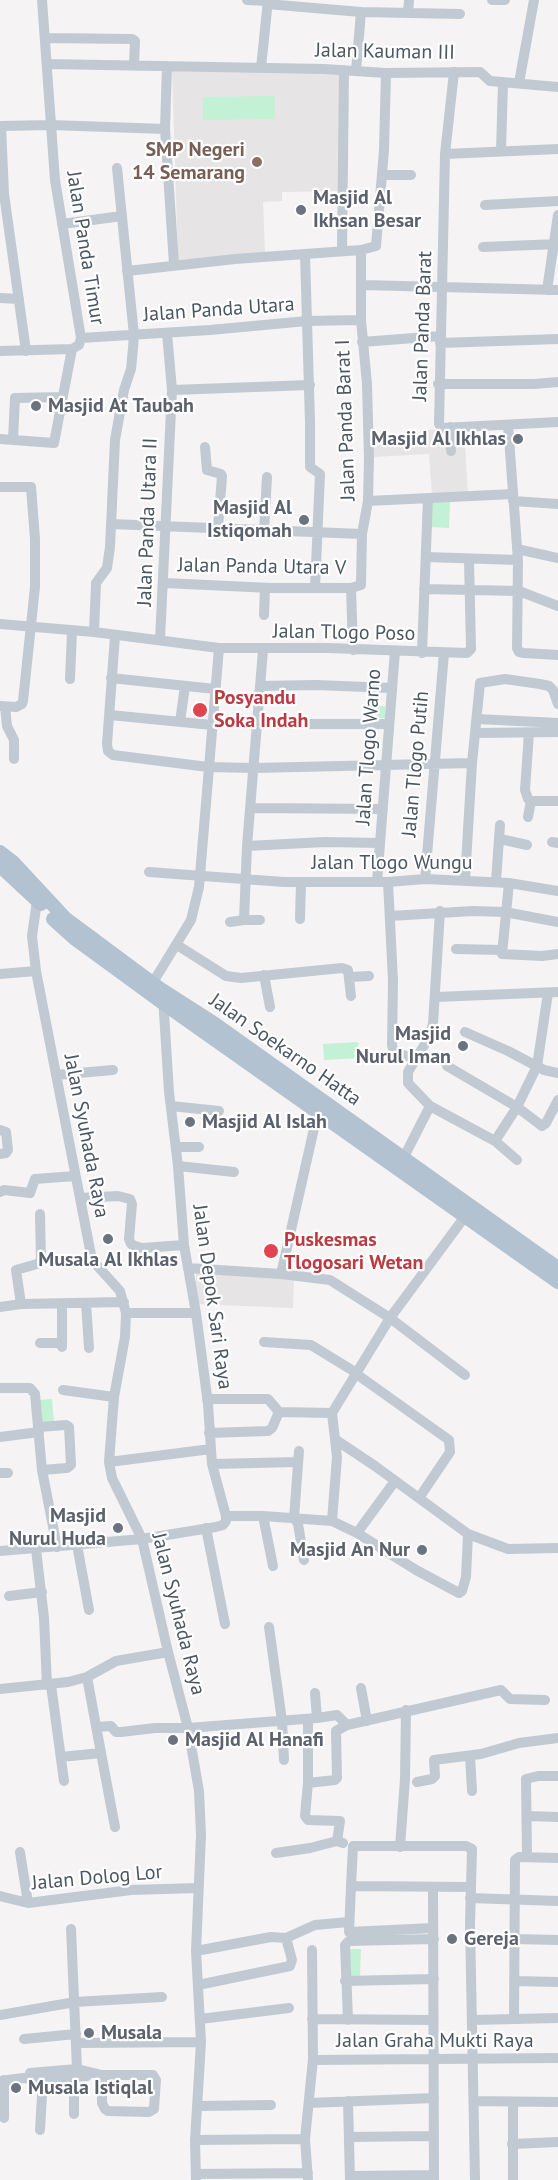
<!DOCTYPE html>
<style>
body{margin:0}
canvas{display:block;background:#f5f3f3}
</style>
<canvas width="558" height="2180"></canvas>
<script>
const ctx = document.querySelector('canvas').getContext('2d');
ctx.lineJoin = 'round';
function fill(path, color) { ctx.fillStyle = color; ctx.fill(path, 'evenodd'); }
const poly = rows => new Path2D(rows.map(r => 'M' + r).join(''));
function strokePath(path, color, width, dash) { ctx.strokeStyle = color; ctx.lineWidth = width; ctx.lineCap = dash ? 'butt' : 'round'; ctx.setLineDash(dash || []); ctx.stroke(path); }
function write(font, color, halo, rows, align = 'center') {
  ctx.font = font + ' "PT Sans",sans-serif'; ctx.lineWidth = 4.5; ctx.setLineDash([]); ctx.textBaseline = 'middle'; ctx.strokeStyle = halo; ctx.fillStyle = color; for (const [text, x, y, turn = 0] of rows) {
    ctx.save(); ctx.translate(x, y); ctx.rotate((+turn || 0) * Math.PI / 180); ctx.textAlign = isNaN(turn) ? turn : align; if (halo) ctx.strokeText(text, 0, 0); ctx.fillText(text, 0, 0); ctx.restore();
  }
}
fill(poly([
 [172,70,341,73,339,191,282,192,282,201,263,202,265,253,178,261],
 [460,428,461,446,465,446,468,493,432,495,429,454,373,457,372,441,426,438,425,430],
 [196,1272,294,1276,293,1308,195,1304]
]), '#e6e4e5');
fill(poly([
 [275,96,275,119,203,120,203,97],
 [431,502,450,502,449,528,431,527],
 [366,706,385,706,385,718,366,718],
 [358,1042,359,1058,324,1060,323,1044],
 [52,1399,54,1422,41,1423,40,1400],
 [348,1949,361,1949,360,1977,348,1977]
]), '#c3f1d5');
strokePath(poly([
 [247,0,268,1],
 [492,0,505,0],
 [267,4,361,12,460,14],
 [408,13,409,0],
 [46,38,132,39,135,41,134,65],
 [47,64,324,69,386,73,480,72,490,81,558,87],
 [167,66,165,129,174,264],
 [261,68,268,0],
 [356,71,361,12],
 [454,72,445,154,439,424,442,428,558,422],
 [519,83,534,0],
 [0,126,51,125,165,129],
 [1,126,4,194,26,351],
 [501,151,503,82],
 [445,154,558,149],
 [382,175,411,175],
 [485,205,558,201],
 [62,224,122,216],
 [483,247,558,244],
 [342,251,344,70],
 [305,254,310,422,310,467,320,474,315,588],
 [127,271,235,259,361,250,376,246,384,150,386,73],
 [362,285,558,290],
 [547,290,558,215],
 [0,298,19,299],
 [81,338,210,330,307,321,361,320],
 [362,342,440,336],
 [440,343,558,339],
 [0,351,72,349],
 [438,384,534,384,558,382],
 [172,390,310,385],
 [508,425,518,560,517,648,519,652,524,653,558,655],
 [450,427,451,451],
 [0,439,54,443,72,349,79,345,81,338,55,180,42,0],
 [13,439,15,398,62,397],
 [205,447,207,470,221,474,222,476,218,528],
 [0,487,31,487,35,539,35,587,23,701,22,704,16,707,0,706],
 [368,501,513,494],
 [513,501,558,504],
 [111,524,362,534],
 [264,531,267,477],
 [517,549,558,558],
 [426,557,518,560],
 [164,583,271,588,351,588,361,585,362,534,368,501,369,458,367,384,361,320,361,250],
 [351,588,353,650],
 [424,589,519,591,558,606],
 [264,615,265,588],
 [0,624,94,632,219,648,328,648,467,653,471,649,469,560],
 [94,632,96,583,107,568,110,547,115,440,124,390,131,369,133,348,134,335,117,168],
 [115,636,107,744,108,751,113,755,208,767,254,768,472,763],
 [160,640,172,390,167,333],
 [422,653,428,498],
 [111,678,215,689],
 [70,679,72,631],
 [260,686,316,685,391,688],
 [5,707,7,726,14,740,14,759],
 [110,715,212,725],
 [477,719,558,723],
 [180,722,185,686],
 [258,724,389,724],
 [476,733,558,732],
 [529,733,525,790,528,799,531,801,558,801],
 [251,808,383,809],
 [528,817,531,801],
 [500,839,527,845],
 [552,842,558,843],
 [247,846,325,842,380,843],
 [149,872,284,882,388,882,425,879,509,883,502,954,542,956,558,954],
 [425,879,444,653],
 [465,880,472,763,480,683,505,679,540,684,549,686,553,690,558,704],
 [496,881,500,825],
 [377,882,395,651],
 [388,882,393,980,392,1045,394,1052,416,1059],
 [509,883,558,891],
 [37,901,32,936,36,971,92,1260,120,1291,126,1313,125,1337,114,1397,109,1462,112,1478,142,1539,168,1652,188,1728,199,1791,201,1835,196,1951,201,2042,195,2140,196,2180],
 [440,911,433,1024,428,1039,408,1072,408,1083,430,1106,495,1141,517,1160],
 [390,916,473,911,505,912,558,922],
 [300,919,301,882],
 [244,920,247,846,263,650],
 [230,922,244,920,260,920],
 [177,945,226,976,241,978,342,968,348,970,351,996],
 [456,949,502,950],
 [0,974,36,971],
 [264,975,270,1007],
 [350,977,369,976],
 [149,989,191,920,199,887,219,648],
 [436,997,558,992],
 [465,1032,508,1051,544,1070,558,1073],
 [447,1066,517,1107,542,1126,546,1123,558,1100],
 [56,1075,113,1070],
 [171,1106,219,1111],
 [0,1130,6,1132,8,1150,6,1153,0,1154],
 [495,1141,517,1107,537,1066,548,993],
 [176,1147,199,1147],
 [403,1159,430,1106],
 [178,1166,234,1172],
 [0,1192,4,1190,30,1193,35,1179,75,1176],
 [80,1198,118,1196,130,1199,132,1204,129,1239,131,1244,135,1246,142,1248,184,1245],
 [188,1268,281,1274,330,1280,390,1318,465,1375],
 [281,1274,318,1111],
 [86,1303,89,1348],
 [21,1304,16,1270,37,1264,41,1261,40,1214],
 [0,1307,21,1304,124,1302],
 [126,1313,196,1313],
 [264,1342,311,1345,355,1372],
 [40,1343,62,1343],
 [62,1347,62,1304],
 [355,1373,449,1440,450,1452,419,1498],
 [0,1388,30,1388,35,1394,42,1470,57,1547],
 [63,1390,114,1397],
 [207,1399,268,1399,279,1412,332,1413],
 [39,1427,66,1425,69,1427,71,1465,67,1468,42,1470],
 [209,1433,268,1431,272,1428,279,1412],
 [0,1437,39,1432],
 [336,1440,375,1466,468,1534,508,1549,558,1548],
 [299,1451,294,1518,298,1524,304,1560],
 [109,1462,211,1449],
 [212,1464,298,1462],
 [0,1473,8,1473],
 [226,1516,263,1516,332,1521,357,1533,416,1570,459,1593,462,1591,466,1577,468,1534],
 [263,1516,273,1566],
 [332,1521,337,1457,332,1413,390,1318,466,1215],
 [206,1528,225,1624],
 [357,1533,395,1481],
 [77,1545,89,1610],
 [36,1549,44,1618,47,1685],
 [0,1551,142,1539,216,1527,223,1525,226,1521,226,1516,212,1464,208,1404,196,1313,184,1245,178,1166,169,1092,163,997],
 [9,1596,42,1592],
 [269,1627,282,1721,284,1760],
 [51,1685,64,1781],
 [361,1688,367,1721],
 [0,1689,68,1682,87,1677,116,1661,168,1652],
 [317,1718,337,1715,347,1725],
 [308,1719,308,1783,305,1816,308,1820,340,1821,337,1841],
 [96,1727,111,1726,116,1732,121,1732,155,1728,188,1728,317,1718,315,1693],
 [101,1753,115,1827],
 [470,1756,472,1791],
 [61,1757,101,1753,87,1677],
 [417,1782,432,1779,435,1776,434,1760,481,1754,519,1743,558,1738],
 [308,1783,335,1780,337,1778,336,1731,347,1725,501,1690,510,1699,545,1700],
 [527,1816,558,1817],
 [400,1847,405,1779,406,1710],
 [20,1852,28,1903],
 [276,1853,310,1848,337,1841,343,1843],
 [527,1857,526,1779,538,1776,558,1776],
 [351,1886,349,1932,433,1928],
 [471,1887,351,1886,353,1846,466,1846,472,1849,470,1924,475,2180],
 [433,1888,434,2180],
 [0,1896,28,1903,131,1890,198,1888],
 [470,1898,558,1901],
 [71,1929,77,2069,102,2075,153,2075,156,2080,154,2109,149,2112,108,2111,105,2109,102,2103,102,2075],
 [514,1939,558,1940],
 [196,1951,271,1937,286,1938,315,1925,348,1922],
 [345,1981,434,1979],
 [514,1981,558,1982],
 [198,1985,290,1966,292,1960,286,1938],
 [0,2015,75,2002,162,1997],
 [200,2019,289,2008],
 [312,2019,433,2020],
 [514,2019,515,1860,519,1857,558,1858],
 [348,2020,345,1945,349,1941,434,1939],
 [472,2020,558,2018],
 [24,2039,76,2034],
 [77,2043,201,2042],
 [313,2060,558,2058],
 [30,2073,77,2069],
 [74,2077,74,2114],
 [0,2081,23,2078,43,2079,87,2076],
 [348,2101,350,2180],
 [474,2101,558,2102],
 [309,2103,434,2098],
 [513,2103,513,2180],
 [197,2106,271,2105],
 [4,2118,4,2080],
 [40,2130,43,2079],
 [349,2137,434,2136],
 [195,2140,305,2139],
 [512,2144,558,2142],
 [196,2174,308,2173],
 [350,2176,434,2175],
 [308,2180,305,2139,313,2059,312,1950]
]), '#c1cad2', 10);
strokePath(poly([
 [0,852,13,862,65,918,162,990,215,1024,558,1268],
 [0,866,41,904],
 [53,919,74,938,163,1003,558,1282]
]), '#b3c2d1', 14);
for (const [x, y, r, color] of [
 [257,162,6,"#8d6e63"],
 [301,210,6,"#6b7280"],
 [36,406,6,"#6b7280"],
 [518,439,6,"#6b7280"],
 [304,520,6,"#6b7280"],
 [200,710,8,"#e0444e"],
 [463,1046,6,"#6b7280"],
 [190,1122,6,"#6b7280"],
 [108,1239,6,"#6b7280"],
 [271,1251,8,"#e0444e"],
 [118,1528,6,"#6b7280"],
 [422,1550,6,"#6b7280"],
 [173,1740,6,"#6b7280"],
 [452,1939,6,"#6b7280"],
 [89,2033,6,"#6b7280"],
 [16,2088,6,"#6b7280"]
]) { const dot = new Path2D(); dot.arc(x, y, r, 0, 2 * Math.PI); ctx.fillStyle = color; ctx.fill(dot); strokePath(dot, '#fff', 2); }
write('20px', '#4a5661', '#fff', [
 ["Jalan Kauman III",385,52,1],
 ["Jalan Panda Timur",85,248,81],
 ["Jalan Panda Utara",219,310,-4],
 ["Jalan Panda Barat",423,326,-88],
 ["Jalan Panda Barat I",346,420,-92],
 ["Jalan Panda Utara II",148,522,-88],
 ["Jalan Panda Utara V",262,567,1],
 ["Jalan Tlogo Poso",344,633,1],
 ["Jalan Tlogo Warno",369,747,-86],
 ["Jalan Tlogo Putih",416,764,-85],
 ["Jalan Tlogo Wungu",392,863],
 ["Jalan Soekarno Hatta",285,1050,35],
 ["Jalan Syuhada Raya",86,1136,79],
 ["Jalan Depok Sari Raya",212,1297,82],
 ["Jalan Syuhada Raya",178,1614,76],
 ["Jalan Dolog Lor",97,1878,-5],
 ["Jalan Graha Mukti Raya",435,2041]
]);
write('bold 20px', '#785e54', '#fff', [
 ["SMP Negeri",245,150],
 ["14 Semarang",245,173]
], 'right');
write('bold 20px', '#5b616d', '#fff', [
 ["Masjid Al",313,198],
 ["Ikhsan Besar",313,221],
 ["Masjid At Taubah",48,406],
 ["Masjid Al Ikhlas",506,439,"right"],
 ["Masjid Al",292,508,"right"],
 ["Istiqomah",292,531,"right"],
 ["Masjid",451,1034,"right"],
 ["Nurul Iman",451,1057,"right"],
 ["Masjid Al Islah",202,1122],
 ["Musala Al Ikhlas",108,1260,"center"],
 ["Masjid",106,1516,"right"],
 ["Nurul Huda",106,1539,"right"],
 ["Masjid An Nur",410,1550,"right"],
 ["Masjid Al Hanafi",185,1740],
 ["Gereja",464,1939],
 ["Musala",101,2033],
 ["Musala Istiqlal",28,2088]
], 'left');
write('bold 20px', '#be3a42', '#fff', [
 ["Posyandu",214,698],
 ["Soka Indah",214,721],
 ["Puskesmas",284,1240],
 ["Tlogosari Wetan",284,1263]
], 'left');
</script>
